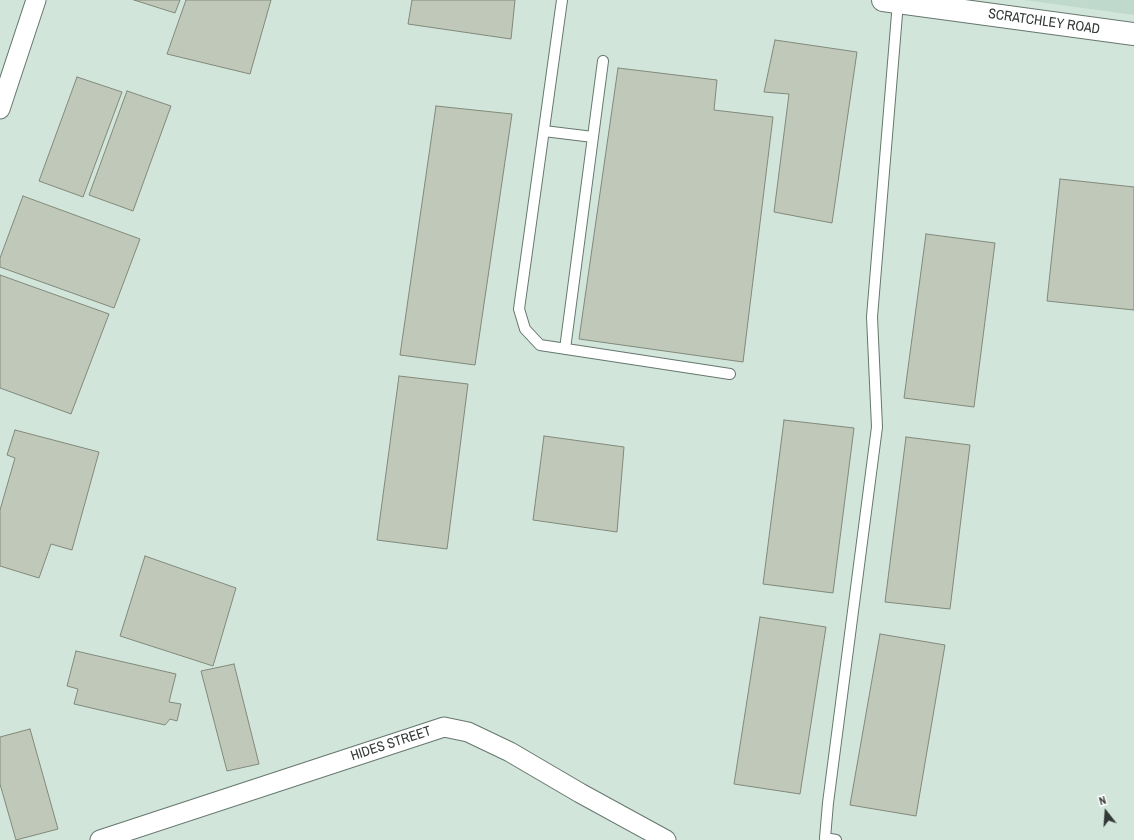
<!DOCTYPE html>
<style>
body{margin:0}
#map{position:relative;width:1134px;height:840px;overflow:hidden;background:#d2e5db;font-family:"Archivo Narrow",sans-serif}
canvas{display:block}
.north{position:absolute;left:1086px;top:792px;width:40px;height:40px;-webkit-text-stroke:3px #fff;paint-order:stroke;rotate:343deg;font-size:11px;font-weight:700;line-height:16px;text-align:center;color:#323936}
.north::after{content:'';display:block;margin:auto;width:14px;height:18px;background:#323936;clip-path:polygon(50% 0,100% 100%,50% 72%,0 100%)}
</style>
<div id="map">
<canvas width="1134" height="840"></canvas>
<div class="north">N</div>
</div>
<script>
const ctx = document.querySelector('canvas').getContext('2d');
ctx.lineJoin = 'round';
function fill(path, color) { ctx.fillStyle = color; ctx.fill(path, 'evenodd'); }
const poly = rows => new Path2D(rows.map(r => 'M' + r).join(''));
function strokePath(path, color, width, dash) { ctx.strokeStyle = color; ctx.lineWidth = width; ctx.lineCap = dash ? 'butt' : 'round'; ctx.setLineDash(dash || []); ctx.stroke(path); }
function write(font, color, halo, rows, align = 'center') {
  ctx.font = font + ' "Archivo Narrow",sans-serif'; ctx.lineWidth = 3.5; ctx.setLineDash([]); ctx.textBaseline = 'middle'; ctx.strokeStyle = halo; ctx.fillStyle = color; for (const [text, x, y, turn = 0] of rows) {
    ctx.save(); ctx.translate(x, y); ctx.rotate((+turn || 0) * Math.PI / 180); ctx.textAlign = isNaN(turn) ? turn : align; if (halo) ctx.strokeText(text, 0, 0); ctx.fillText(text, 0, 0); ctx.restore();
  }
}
fill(poly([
 [1024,0,1134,0,1134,15]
]), '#bfdacd');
const building = poly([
 [134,0,180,0,175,13,134,0],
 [186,0,271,0,250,74,167,54,186,0],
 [412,0,515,0,511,39,408,24,412,0],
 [775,40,857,52,832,223,774,212,789,94,764,92,775,40],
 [618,68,717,80,714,110,773,117,743,362,579,339,618,68],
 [77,77,122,92,83,197,39,181,77,77],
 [127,91,171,106,133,211,89,195,127,91],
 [436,106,512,114,475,365,400,355,436,106],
 [1060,179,1134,187,1134,310,1047,301,1060,179],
 [23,196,140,239,114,308,0,267,0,258,23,196],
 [926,234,995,243,974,407,904,398,926,234],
 [0,275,109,314,71,414,0,388,0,275],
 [399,376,468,384,447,549,377,540,399,376],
 [784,420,854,428,833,593,763,584,784,420],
 [15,430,99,452,72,550,51,544,39,578,0,566,0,510,15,458,7,455,15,430],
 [544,436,624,447,617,532,533,520,544,436],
 [906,437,970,445,950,609,885,602,906,437],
 [145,556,236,588,213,666,120,636,145,556],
 [760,617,826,627,800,794,734,784,760,617],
 [880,634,945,645,916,816,850,805,880,634],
 [76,651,176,674,169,702,181,704,177,721,170,719,165,725,74,704,78,689,67,686,76,651],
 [234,664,259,764,227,771,201,671,234,664],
 [30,729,58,829,16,840,0,784,0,737,30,729]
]);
fill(building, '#c0c9b9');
strokePath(building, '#81897a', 1);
const lane = poly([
 [562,0,519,309,525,329,540,345,730,374],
 [544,131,593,137],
 [565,349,603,61],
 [836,840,825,838,828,803,877,427,872,317,898,2]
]);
const street = poly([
 [0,109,36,0],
 [100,840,444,727,468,732,510,752,580,793,666,840]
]);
const primary = poly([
 [883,0,1134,34]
]);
strokePath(lane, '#65776e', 12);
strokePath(street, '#65776e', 21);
strokePath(primary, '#65776e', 24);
strokePath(lane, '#fff', 10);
strokePath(street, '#fff', 19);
strokePath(primary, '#fff', 22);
write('14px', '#323936', '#fff', [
 ["SCRATCHLEY ROAD",1044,22,8],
 ["HIDES STREET",391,744,-18]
]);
</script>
